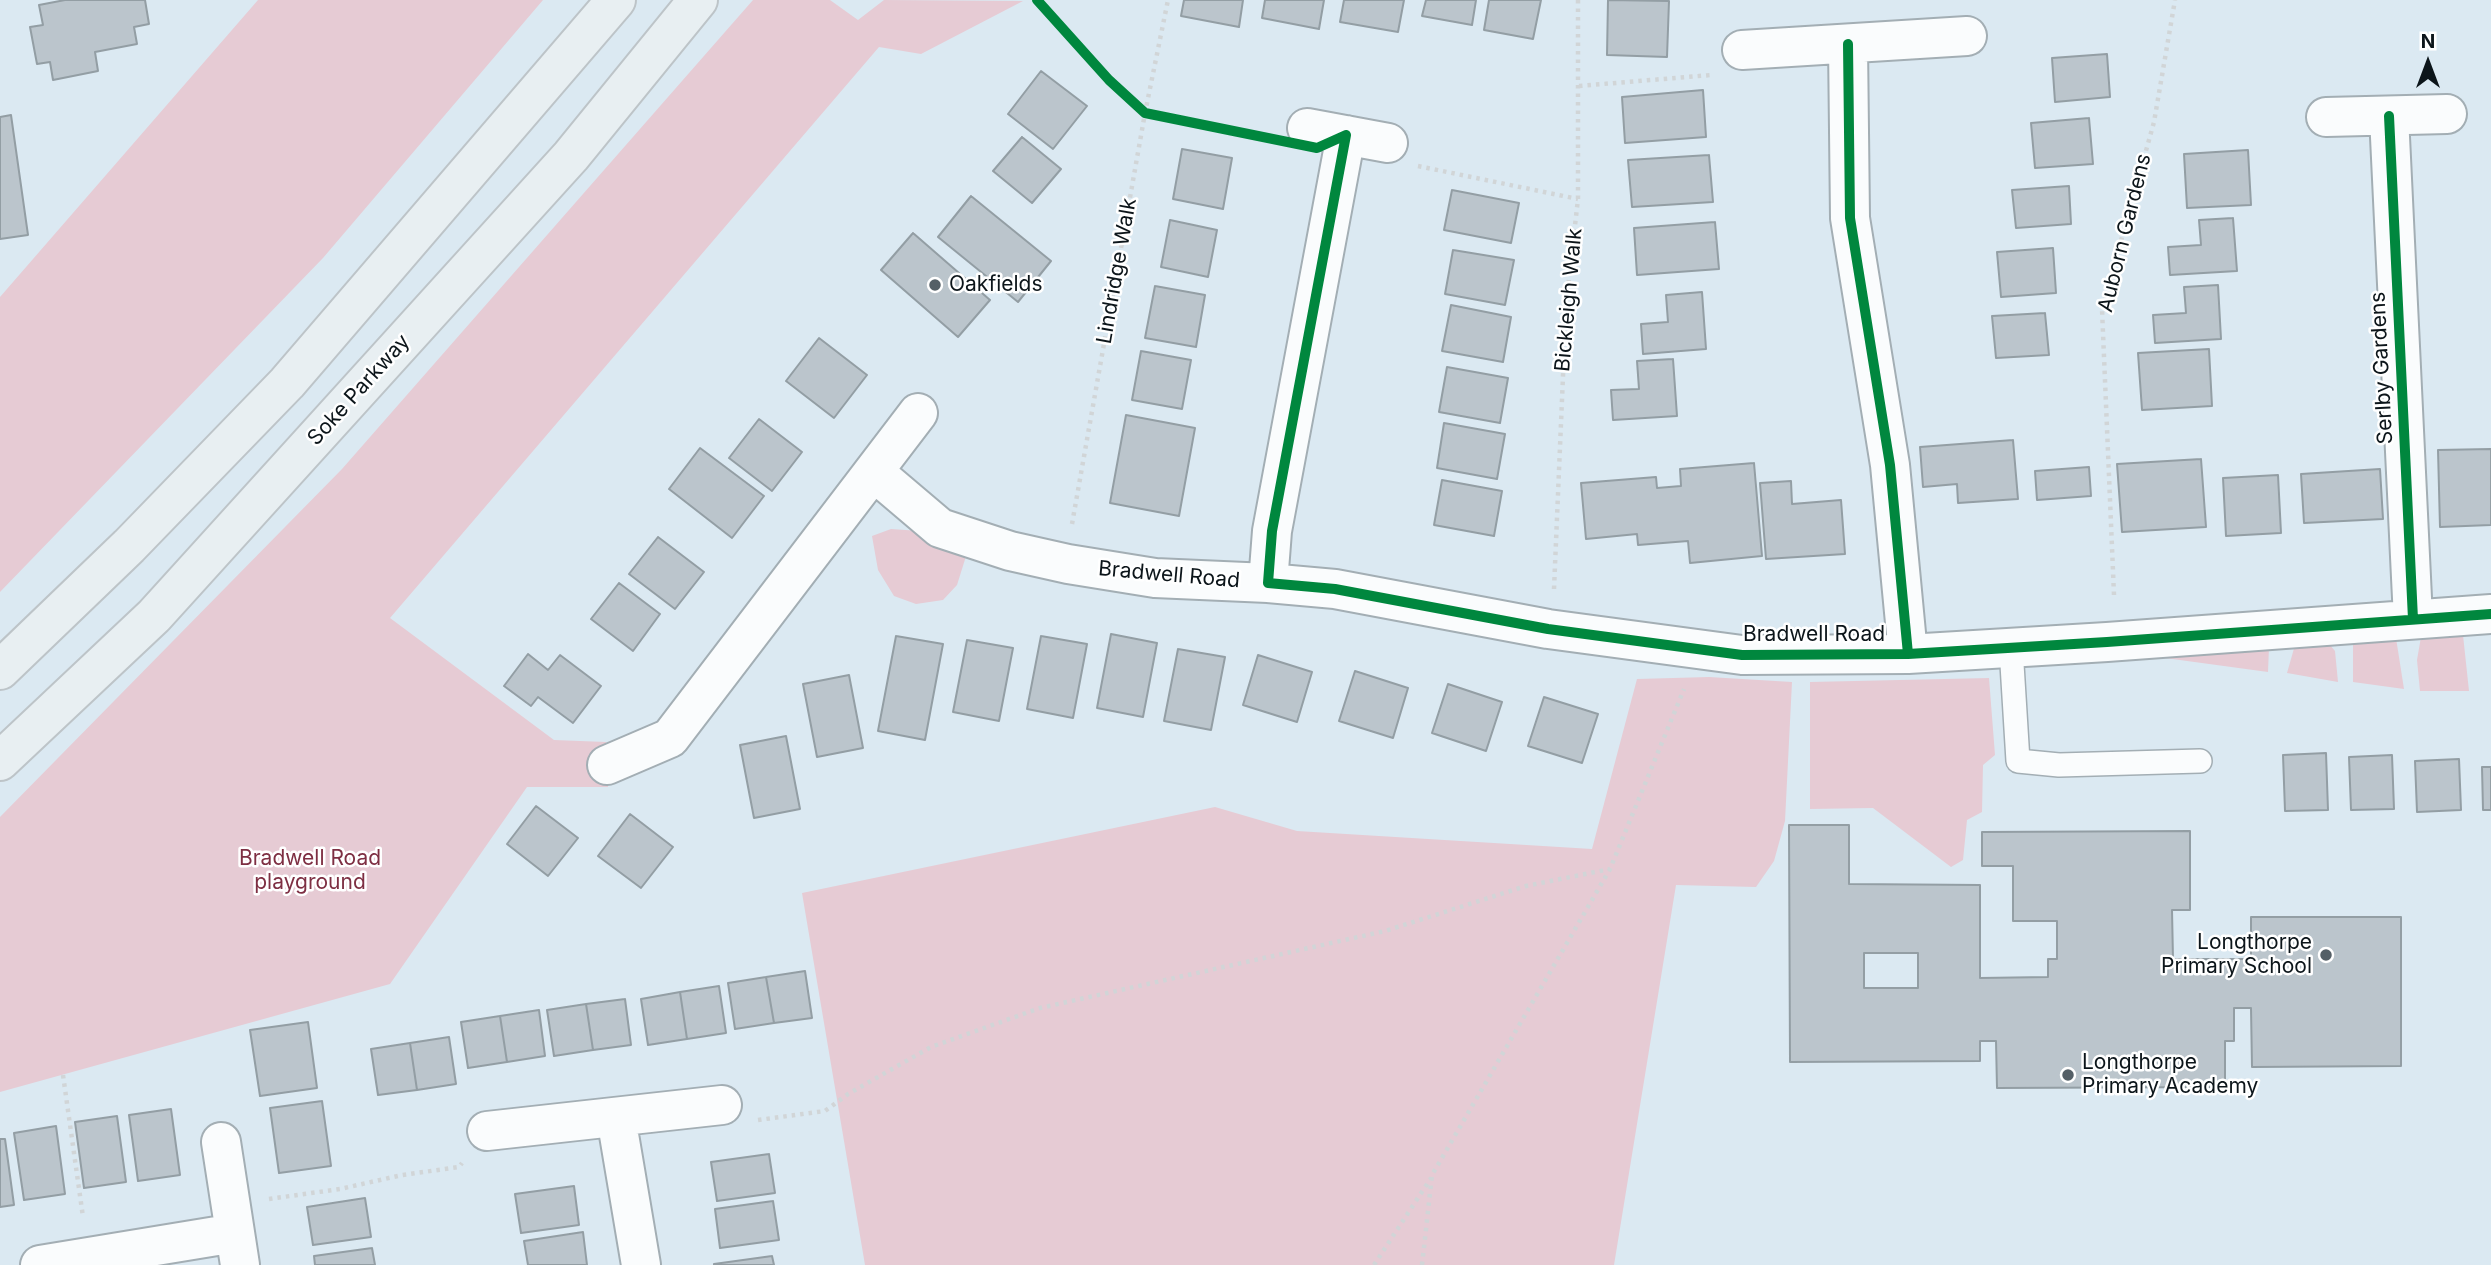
<!DOCTYPE html>
<style>
body{margin:0}
#map{position:relative;width:2491px;height:1265px;overflow:hidden;background:#dbe9f2;font-family:Inter,sans-serif}
canvas{display:block}
.north{position:absolute;left:2393px;top:28px;width:70px;height:70px;-webkit-text-stroke:5px #fff;paint-order:stroke;rotate:0deg;font-size:19px;font-weight:700;line-height:28px;text-align:center;color:#0c151a}
.north::after{content:'';display:block;margin:auto;width:24px;height:32px;background:#0c151a;clip-path:polygon(50% 0,100% 100%,50% 72%,0 100%)}
</style>
<div id="map">
<canvas width="2491" height="1265"></canvas>
<div class="north">N</div>
</div>
<script>
const ctx = document.querySelector('canvas').getContext('2d');
ctx.lineJoin = 'round';
function fill(path, color) { ctx.fillStyle = color; ctx.fill(path, 'evenodd'); }
const poly = rows => new Path2D(rows.map(r => 'M' + r).join(''));
function strokePath(path, color, width, dash) { ctx.strokeStyle = color; ctx.lineWidth = width; ctx.lineCap = dash ? 'butt' : 'round'; ctx.setLineDash(dash || []); ctx.stroke(path); }
function write(font, color, halo, rows, align = 'center') {
  ctx.font = font + ' Inter,sans-serif'; ctx.lineWidth = 5; ctx.setLineDash([]); ctx.textBaseline = 'middle'; ctx.strokeStyle = halo; ctx.fillStyle = color; for (const [text, x, y, turn = 0] of rows) {
    ctx.save(); ctx.translate(x, y); ctx.rotate((+turn || 0) * Math.PI / 180); ctx.textAlign = isNaN(turn) ? turn : align; if (halo) ctx.strokeText(text, 0, 0); ctx.fillText(text, 0, 0); ctx.restore();
  }
}
fill(poly([
 [258,0,543,0,323,258,0,592,0,297],
 [753,0,830,0,858,20,884,0,1023,1,921,54,879,47,390,618,554,740,606,742,608,787,527,787,390,984,0,1092,0,817,342,469],
 [891,529,920,531,967,553,957,585,943,600,916,604,894,596,878,570,872,536],
 [2463,635,2469,691,2420,691,2417,660,2421,637],
 [2396,638,2404,689,2353,682,2353,641],
 [2329,644,2335,651,2338,682,2287,673,2295,645],
 [2269,647,2268,672,2143,655],
 [1709,677,1792,682,1785,821,1774,861,1756,887,1676,885,1614,1265,865,1265,802,893,1215,807,1297,831,1592,849,1637,679],
 [1989,678,1995,755,1983,765,1982,812,1967,820,1963,860,1951,867,1873,808,1810,809,1810,682]
]), '#e6cbd4');
const building = poly([
 [65,0,145,0,149,24,134,27,137,44,95,52,98,71,53,80,50,62,37,64,30,27,43,25,39,5,65,0],
 [1184,0,1243,0,1239,27,1181,16,1184,0],
 [1265,0,1324,0,1319,29,1262,18,1265,0],
 [1344,0,1404,0,1398,32,1340,22,1344,0],
 [1426,0,1476,0,1472,25,1422,16,1426,0],
 [1489,0,1541,0,1533,39,1484,30,1489,0],
 [1608,0,1669,1,1667,57,1607,55,1608,0],
 [2107,54,2110,97,2055,102,2052,58,2107,54],
 [1041,71,1087,106,1053,149,1008,114,1041,71],
 [1703,90,1706,137,1625,143,1622,97,1703,90],
 [11,115,28,235,0,239,0,117,11,115],
 [2089,118,2093,164,2035,168,2031,123,2089,118],
 [1022,137,1061,169,1032,203,993,171,1022,137],
 [1182,149,1232,158,1223,209,1173,199,1182,149],
 [2248,150,2251,205,2187,208,2184,154,2248,150],
 [1709,155,1713,202,1632,207,1628,160,1709,155],
 [2069,186,2071,224,2016,228,2012,190,2069,186],
 [1452,190,1519,203,1511,243,1444,230,1452,190],
 [971,196,1051,261,1018,302,938,237,971,196],
 [2233,218,2237,271,2170,275,2168,247,2201,245,2199,220,2233,218],
 [1170,220,1217,230,1208,277,1161,267,1170,220],
 [1715,222,1719,269,1637,275,1634,228,1715,222],
 [913,233,990,300,958,337,881,270,913,233],
 [2053,248,2056,293,2001,297,1997,252,2053,248],
 [1453,250,1514,260,1505,305,1445,294,1453,250],
 [2218,285,2221,339,2155,343,2153,315,2186,313,2184,287,2218,285],
 [1155,286,1205,295,1196,347,1145,338,1155,286],
 [1702,292,1706,349,1643,354,1641,324,1668,322,1666,295,1702,292],
 [1451,305,1511,317,1503,362,1442,351,1451,305],
 [2045,313,2049,355,1996,358,1992,316,2045,313],
 [819,338,867,375,834,418,786,381,819,338],
 [2209,349,2212,406,2142,410,2138,353,2209,349],
 [1141,351,1191,360,1182,409,1132,400,1141,351],
 [1673,359,1677,416,1613,420,1611,390,1639,389,1637,361,1673,359],
 [1447,367,1508,378,1500,423,1439,412,1447,367],
 [1126,415,1195,428,1179,516,1110,503,1126,415],
 [759,419,802,452,772,491,729,458,759,419],
 [1444,423,1505,434,1497,479,1437,468,1444,423],
 [2013,440,2018,499,1958,503,1957,484,1923,487,1920,447,2013,440],
 [700,448,764,496,732,538,669,489,700,448],
 [2491,449,2491,525,2440,527,2438,450,2491,449],
 [2201,459,2206,527,2122,532,2117,464,2201,459],
 [1754,463,1762,556,1690,563,1688,541,1638,545,1637,534,1586,539,1581,483,1656,477,1657,488,1681,486,1680,469,1754,463],
 [2089,467,2091,496,2037,500,2035,471,2089,467],
 [2380,469,2383,519,2304,523,2301,474,2380,469],
 [2278,475,2281,533,2226,536,2223,478,2278,475],
 [1442,480,1502,491,1494,536,1434,525,1442,480],
 [1791,481,1792,504,1841,500,1845,554,1766,559,1760,483,1791,481],
 [658,537,704,572,675,609,629,574,658,537],
 [619,583,660,614,633,651,591,619,619,583],
 [1111,634,1157,643,1143,717,1097,708,1111,634],
 [896,636,943,644,925,740,878,731,896,636],
 [1041,636,1087,644,1073,718,1027,709,1041,636],
 [967,640,1013,648,999,721,953,712,967,640],
 [1178,649,1225,657,1211,730,1164,721,1178,649],
 [528,654,548,670,560,655,601,686,573,723,538,697,531,706,504,686,528,654],
 [1258,655,1312,672,1297,722,1243,705,1258,655],
 [1355,671,1408,688,1393,738,1339,721,1355,671],
 [849,675,863,748,817,757,803,684,849,675],
 [1448,684,1502,702,1486,751,1432,733,1448,684],
 [1544,697,1598,714,1582,763,1528,746,1544,697],
 [786,736,800,809,754,818,740,745,786,736],
 [2326,753,2328,810,2285,811,2283,755,2326,753],
 [2392,755,2394,809,2351,810,2349,757,2392,755],
 [2459,759,2461,810,2417,812,2415,761,2459,759],
 [2482,767,2491,767,2491,810,2483,810,2482,767],
 [536,806,578,838,548,876,507,844,536,806],
 [630,814,673,847,641,888,598,856,630,814],
 [1789,825,1849,825,1849,884,1980,885,1980,978,2048,977,2048,959,2057,959,2057,921,2013,921,2013,866,1982,866,1982,832,2190,831,2190,910,2172,910,2173,959,2251,959,2251,917,2401,917,2401,1066,2252,1067,2251,1008,2234,1008,2234,1041,2225,1041,2225,1087,1997,1088,1996,1041,1980,1041,1980,1061,1790,1062,1789,825],
 [1864,953,1918,953,1918,988,1864,988,1864,953],
 [805,971,812,1018,774,1023,766,977,805,971],
 [766,977,774,1023,735,1029,728,983,766,977],
 [719,986,726,1033,687,1039,680,992,719,986],
 [680,992,687,1039,648,1045,641,999,680,992],
 [625,999,631,1045,593,1050,586,1004,625,999],
 [586,1004,593,1050,554,1056,547,1010,586,1004],
 [539,1010,545,1056,507,1062,500,1016,539,1010],
 [500,1016,507,1062,468,1068,461,1022,500,1016],
 [308,1022,317,1088,260,1096,250,1030,308,1022],
 [449,1037,456,1084,417,1090,410,1043,449,1037],
 [410,1043,417,1090,378,1095,371,1049,410,1043],
 [322,1101,331,1166,279,1173,270,1108,322,1101],
 [171,1109,180,1175,138,1181,129,1115,171,1109],
 [117,1116,126,1182,84,1188,75,1122,117,1116],
 [56,1126,65,1194,24,1200,14,1133,56,1126],
 [0,1139,5,1139,14,1205,0,1207,0,1139],
 [769,1154,775,1193,717,1201,711,1162,769,1154],
 [574,1186,579,1225,521,1233,515,1194,574,1186],
 [365,1198,371,1237,313,1245,307,1207,365,1198],
 [773,1201,779,1240,720,1248,715,1209,773,1201],
 [583,1232,587,1265,528,1265,524,1241,583,1232],
 [372,1248,375,1265,315,1265,314,1256,372,1248],
 [772,1256,774,1265,714,1265,714,1264,772,1256]
]);
fill(building, '#bbc5cc');
strokePath(building, '#939ea4', 2);
const service = poly([
 [2011,648,2018,761,2059,765,2200,761]
]);
const minor = poly([
 [1848,44,1850,218,1890,465,1908,654],
 [1742,50,1967,36],
 [2389,116,2413,619],
 [2326,117,2447,114],
 [1307,128,1388,143],
 [874,472,940,528,1010,551,1068,564,1155,578,1268,583,1335,589,1548,629,1742,655,1908,654,2107,642,2491,614],
 [1268,583,1272,531,1346,135],
 [607,765,670,738,918,413],
 [616,1117,641,1265],
 [487,1131,722,1105],
 [221,1142,240,1265],
 [40,1265,235,1233]
]);
const trunk = poly([
 [0,670,129,546,287,383,616,0],
 [0,761,154,616,571,156,698,0]
]);
strokePath(service, '#a3aeb4', 26);
strokePath(minor, '#a3aeb4', 42);
strokePath(trunk, '#bdc4c8', 42);
strokePath(poly([
 [1579,86,1711,75],
 [1418,166,1578,199],
 [1072,524,1145,113,1168,0],
 [1554,589,1566,305,1578,199,1578,0],
 [2114,595,2102,309,2154,122,2175,0],
 [63,1075,83,1217],
 [758,1120,825,1111,848,1094,931,1047,1040,1008,1385,931,1526,886,1610,869],
 [269,1199,340,1189,402,1175,459,1167,462,1163],
 [1374,1265,1431,1178],
 [1422,1265,1432,1175,1610,869,1684,689]
]), '#d1d5d7', 4.5, [3.5, 5]);
strokePath(service, '#fafcfd', 23);
strokePath(minor, '#fafcfd', 38);
strokePath(trunk, '#e8eff2', 38);
strokePath(poly([
 [1037,0,1109,80,1145,113,1317,148,1346,135],
 [1848,44,1850,218,1890,465,1908,654],
 [2389,116,2413,619],
 [1346,135,1272,531,1268,583,1335,589,1548,629,1742,655,1908,654,2107,642,2491,614]
]), '#00873e', 10);
for (const [x, y, r, color] of [
 [935,285,7,"#545f66"],
 [2326,955,7,"#545f66"],
 [2068,1075,7,"#545f66"]
]) { const dot = new Path2D(); dot.arc(x, y, r, 0, 2 * Math.PI); ctx.fillStyle = color; ctx.fill(dot); strokePath(dot, '#fff', 2.5); }
write('21px', '#0c151a', '#fff', [
 ["Auborn Gardens",2125,233,-76],
 ["Lindridge Walk",1117,271,-80],
 ["Bickleigh Walk",1569,300,-85],
 ["Serlby Gardens",2382,368,-93],
 ["Soke Parkway",359,390,-48],
 ["Bradwell Road",1169,575,5],
 ["Bradwell Road",1814,635]
]);
write('21px', '#0c151a', '#fff', [
 ["Oakfields",949,285],
 ["Longthorpe",2312,943,"right"],
 ["Primary School",2312,967,"right"],
 ["Longthorpe",2082,1063],
 ["Primary Academy",2082,1087]
], 'left');
write('21px', '#7e2f43', '#fff', [
 ["Bradwell Road",310,859],
 ["playground",310,883]
]);
</script>
